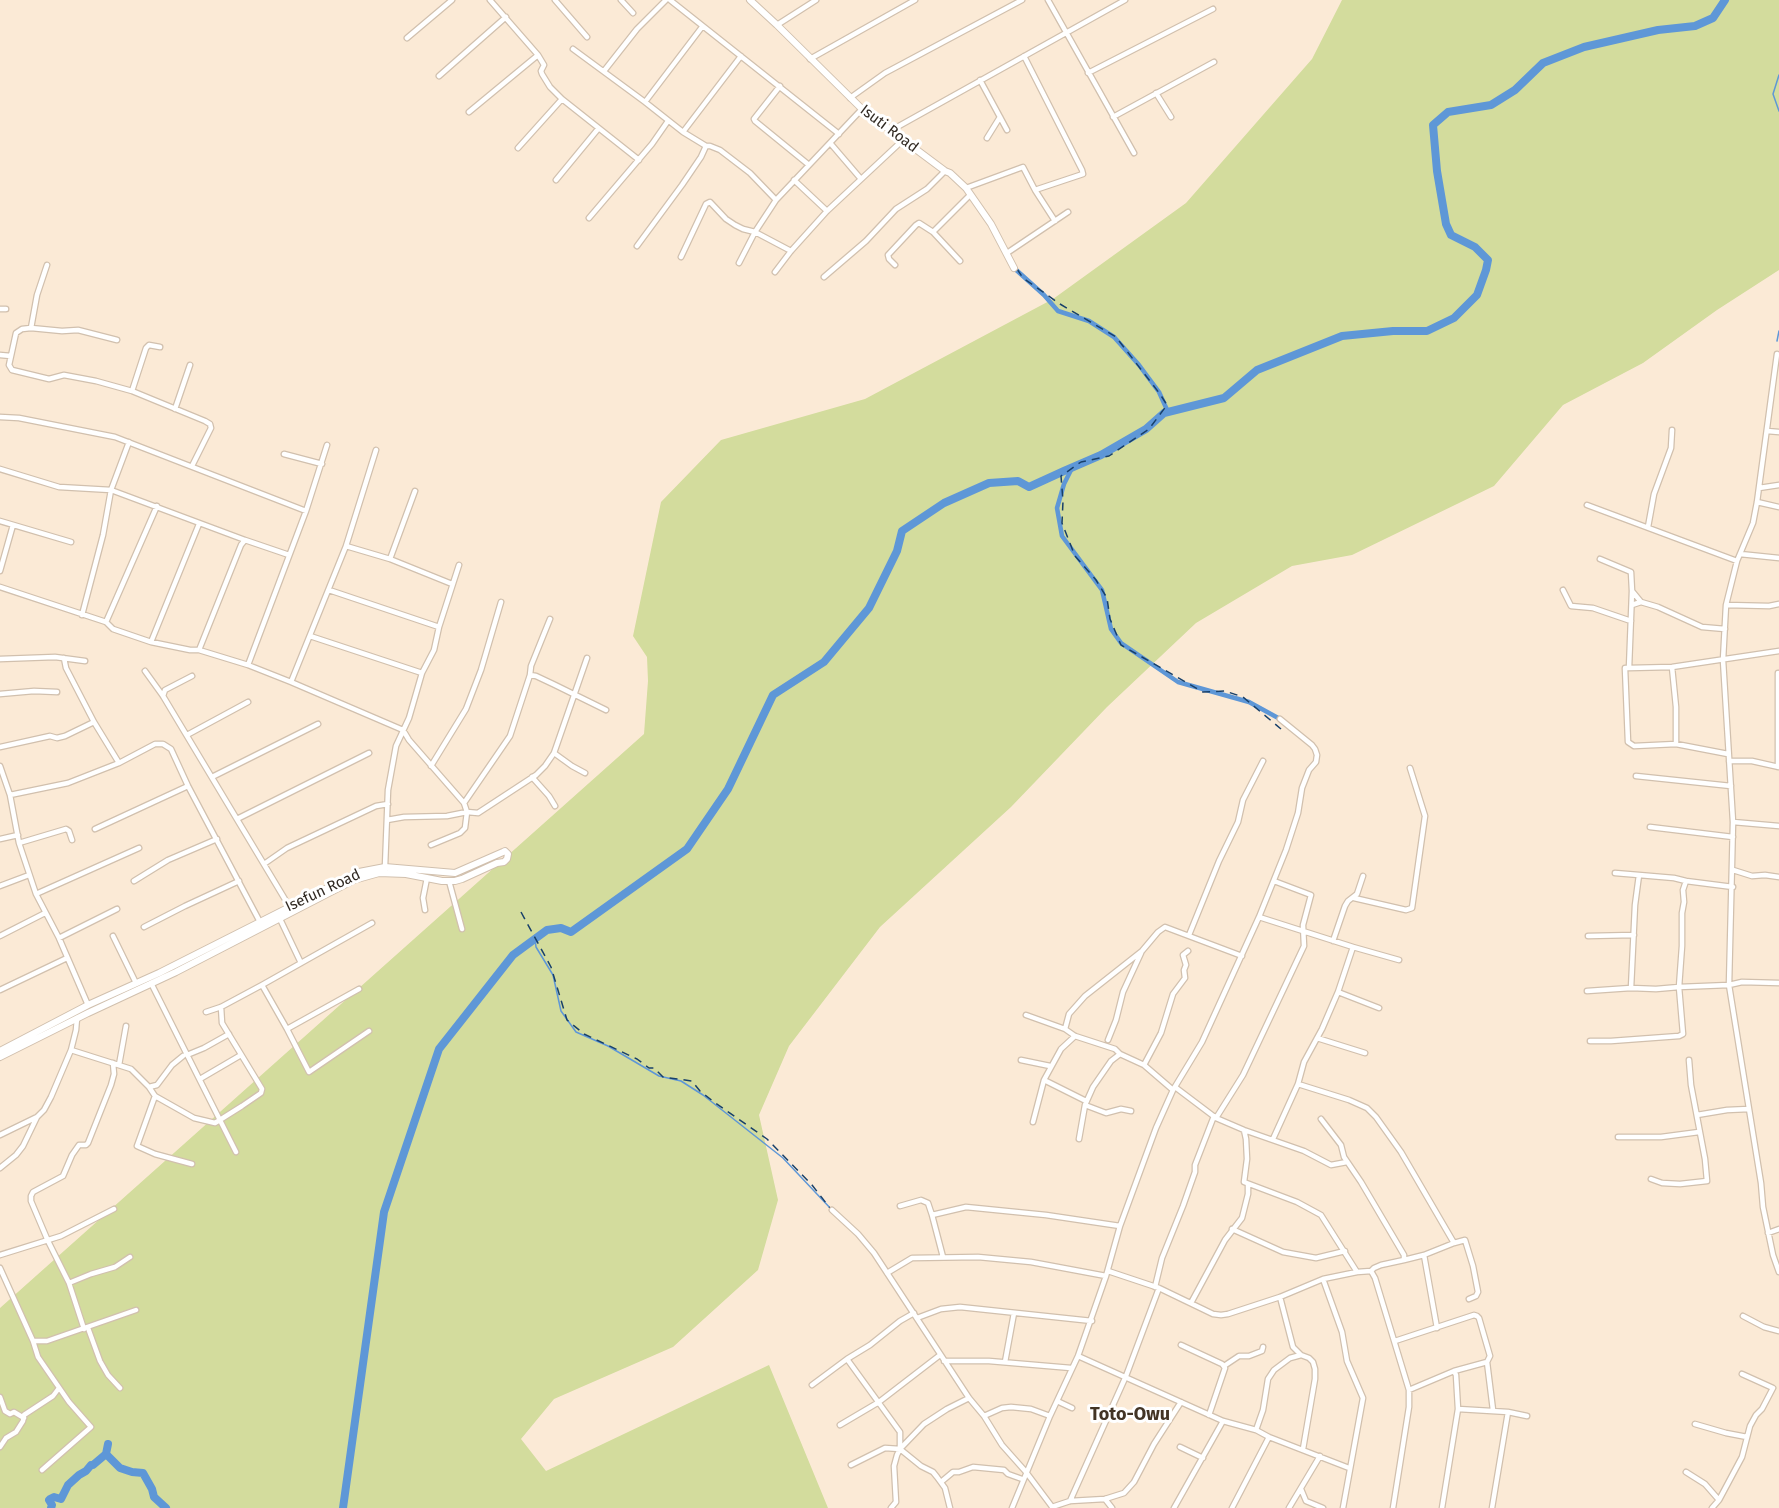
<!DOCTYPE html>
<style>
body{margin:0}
canvas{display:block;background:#fbead6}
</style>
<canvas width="1779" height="1508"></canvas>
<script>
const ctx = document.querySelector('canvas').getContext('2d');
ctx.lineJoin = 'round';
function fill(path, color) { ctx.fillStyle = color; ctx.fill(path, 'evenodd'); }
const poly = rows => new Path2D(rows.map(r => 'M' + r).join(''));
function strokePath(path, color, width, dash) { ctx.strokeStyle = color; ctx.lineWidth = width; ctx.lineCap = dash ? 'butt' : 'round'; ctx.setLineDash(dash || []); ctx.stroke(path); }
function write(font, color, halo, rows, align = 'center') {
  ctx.font = font + ' "Fira Sans",sans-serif'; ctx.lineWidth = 6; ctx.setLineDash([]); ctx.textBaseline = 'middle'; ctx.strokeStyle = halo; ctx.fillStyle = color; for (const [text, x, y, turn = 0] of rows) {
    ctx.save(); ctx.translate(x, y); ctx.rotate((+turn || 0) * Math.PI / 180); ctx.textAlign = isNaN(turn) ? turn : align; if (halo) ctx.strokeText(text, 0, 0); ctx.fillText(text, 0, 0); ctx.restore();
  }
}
fill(poly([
 [1342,0,1779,0,1779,270,1717,310,1643,363,1563,405,1494,486,1352,555,1292,566,1196,623,1107,707,1011,807,880,927,789,1046,759,1115,778,1200,758,1270,673,1347,554,1399,521,1439,546,1471,769,1365,828,1508,0,1508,0,1308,644,734,648,681,647,657,633,636,661,502,721,440,865,399,1053,299,1186,203,1312,59]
]), '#d3dc9d');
strokePath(poly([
 [1779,75,1773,94,1779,111],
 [1777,341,1779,331],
 [535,939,536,947,553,975,561,1011,576,1032,608,1046,659,1076,681,1081,703,1095,783,1158,832,1210]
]), '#5e97d7', 1.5);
strokePath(poly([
 [1014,268,1044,295,1058,311,1089,321,1114,337,1139,365,1159,392,1168,412],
 [1072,468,1064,484,1057,508,1062,536,1102,590,1111,629,1121,643,1178,682,1249,702,1280,719]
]), '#5e97d7', 4.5);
strokePath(poly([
 [106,1454,120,1468,132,1472,143,1473,152,1489,154,1497,166,1508],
 [51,1508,52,1505,49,1500,50,1499,54,1497,61,1499,68,1485,79,1475,86,1471,91,1465,93,1465,106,1454,108,1444],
 [343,1508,384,1212,439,1049,513,955,547,930,561,928,571,932,687,849,728,789,773,695,824,662,869,608,897,551,902,531,944,503,989,483,1018,481,1029,487,1064,471,1101,455,1146,429,1164,413,1224,398,1257,370,1342,336,1393,331,1427,331,1454,318,1477,295,1486,270,1488,260,1475,247,1451,235,1446,224,1437,171,1433,125,1448,112,1491,105,1515,90,1543,63,1584,47,1658,30,1695,26,1713,18,1725,0]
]), '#5e97d7', 8);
strokePath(poly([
 [1017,269,1023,278,1060,304,1116,337,1160,394,1167,405,1149,429,1109,456,1081,462,1061,476,1063,501,1062,523,1075,556,1096,580,1107,598,1110,619,1121,645,1203,692,1225,691,1243,697,1281,729],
 [521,912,551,967,567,1020,584,1034,637,1059,649,1068,654,1068,663,1077,692,1081,700,1091,714,1102,767,1139,812,1185,830,1208]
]), '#18406a', 1.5, [8, 6]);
const street = poly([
 [490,0,538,55,544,65,541,71,542,74,550,87,562,99,639,160],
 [555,0,587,37],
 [621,0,633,13],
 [670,0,839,134],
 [1048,0,1134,153],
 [777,25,816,0],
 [407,38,452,0],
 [573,49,645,102,683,132,706,146,710,146,720,150,750,173,776,200],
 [1024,56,1082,170,1083,174,1035,190],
 [810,59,915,0],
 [604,71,637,29,666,0],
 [1088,73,1213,9],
 [439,76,506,17],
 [980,80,1007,130],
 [780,86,754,119,755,121,809,165],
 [1156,93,1171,117],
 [850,98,885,73,1022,0],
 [645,102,702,27],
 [469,112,538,55],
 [1113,117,1214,62],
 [890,131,1125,0],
 [683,132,741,56],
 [987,138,1000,117],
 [831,144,861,179],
 [518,148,562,99],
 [556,180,598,129],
 [794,180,827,211],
 [966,188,1023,167,1035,190,1055,221],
 [589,218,652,144,668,121],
 [933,232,970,195],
 [637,246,682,185,701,157,706,146],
 [1007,253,1068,212],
 [681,257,706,204,710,202,726,219,735,225,743,229,755,232,791,251],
 [739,263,755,232,776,200,862,109],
 [895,265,889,259,888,255,916,225,919,223,933,232,960,261],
 [775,272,791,251,827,211,903,140],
 [824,277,866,241,896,209,927,189,945,171],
 [0,309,6,309],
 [31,328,37,295,47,265],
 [1777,354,1757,502,1753,523,1737,561,1726,605,1723,660,1733,822,1729,985,1761,1183,1763,1207,1773,1255,1779,1272],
 [0,355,11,356,9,365,12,370,49,379,64,375,96,381,132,391,205,421,210,424,211,428,192,466],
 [11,356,16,333,22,329,31,328,62,331,78,330,117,340],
 [132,391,146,348,149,345,160,347],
 [175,409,190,365],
 [0,417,19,418,115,437,306,511],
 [1767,431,1779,432],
 [284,454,322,464],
 [0,469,59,487,111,490,245,540],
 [1759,488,1779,485],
 [1757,502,1779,507],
 [1587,505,1737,561],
 [0,521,71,542],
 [1648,527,1654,494,1671,448,1672,430],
 [346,546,390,559,452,584],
 [1740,554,1779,558],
 [390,559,415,491],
 [1600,559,1631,572,1632,591,1641,602],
 [0,571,13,525],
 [0,587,106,622,113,629,151,642,190,650,199,650,248,665,291,682,403,730,409,740,464,803],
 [329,590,439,627],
 [1563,590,1571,606,1593,608,1631,621],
 [1632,591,1629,668,1625,668,1628,742,1634,746,1676,744,1728,754],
 [1632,605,1641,602,1658,607,1702,627,1725,629],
 [1726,605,1769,606,1779,604],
 [82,615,103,535,111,490,129,442],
 [106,622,157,506],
 [310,636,422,673],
 [151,642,199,524],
 [199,650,241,545,245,540,289,555],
 [64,658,66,668,94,722,119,763],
 [0,659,55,657,85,661],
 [248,665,306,511,327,445],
 [1672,667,1676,707,1676,744],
 [1629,668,1672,667,1779,651],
 [145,671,163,696,289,906],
 [1778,673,1778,767],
 [530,675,536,676,553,684,606,710],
 [291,682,346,546,376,450],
 [0,694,34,691,57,692],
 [163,696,165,690,192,676],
 [187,735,248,702],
 [0,747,50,736,57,738,65,736,94,722],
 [554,753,572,766,585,773],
 [1729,761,1752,761,1779,767],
 [0,766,10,795,19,843,36,894,59,938,88,1005],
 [431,766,466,709,481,670,501,602],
 [1636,776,1731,786],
 [212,777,318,724],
 [532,777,549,796,555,806],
 [10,795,68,783,119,763,155,744,163,744,171,749,188,786,260,922],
 [237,819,369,753],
 [387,820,404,817,447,816,467,812,478,813,536,775,545,766,554,753,587,658],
 [1733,822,1779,826],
 [1650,827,1733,837],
 [95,829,188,786],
 [0,839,18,835],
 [19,843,66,829,69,831,72,840],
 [431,845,460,833,465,828,467,812,464,803,510,736,530,675,531,666,550,619],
 [264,864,287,848,376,806,388,804],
 [385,867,388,790,396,746,409,718,422,673,434,650,439,627,459,565],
 [1733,870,1752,876,1765,875,1779,877],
 [1615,873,1639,875],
 [134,881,168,860,217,839],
 [449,881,462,929],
 [0,886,29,875],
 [1733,887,1686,881,1674,878,1639,875,1635,905,1631,988,1656,989,1679,987,1729,985,1742,982,1779,983],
 [36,894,139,848],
 [1354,898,1406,910,1412,908,1425,816,1410,768],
 [425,910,423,898,427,878],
 [1259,917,1353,947,1399,960],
 [280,919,301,963],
 [144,927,185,906,239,881],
 [1189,935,1219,861,1238,822,1243,800,1263,761],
 [0,936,45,913],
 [113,936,136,983],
 [1588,936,1634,935],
 [59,938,117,909],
 [1333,941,1345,906,1348,901,1357,894,1363,876],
 [1353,947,1338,992,1379,1008],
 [151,983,236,1152],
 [262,985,287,1029,309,1072,369,1031],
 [0,990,67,958],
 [1587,991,1631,988],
 [206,1012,221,1007,262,985,372,923],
 [1026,1015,1065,1029,1069,1014,1085,996,1142,951,1158,932,1165,927,1242,956],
 [287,1029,359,989],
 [1065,1029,1075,1036,1115,1049,1120,1054,1144,1065,1173,1090],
 [1075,1036,1061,1049,1044,1080,1086,1101],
 [1317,1038,1365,1053],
 [1108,1040,1116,1020,1123,992,1141,953],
 [1590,1041,1611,1041,1679,1036,1683,1034,1679,987,1682,946,1682,913,1684,902,1683,890,1686,881],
 [71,1050,131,1069,149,1087,155,1096,194,1118,215,1123,242,1106,261,1093,262,1089,222,1023,221,1007],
 [1120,1054,1111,1061,1093,1087,1085,1105,1106,1113,1121,1109,1131,1111],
 [187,1055,204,1048,229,1034],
 [1021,1060,1050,1066],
 [119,1065,126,1026],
 [1144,1065,1161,1033,1173,994,1185,978,1184,970,1186,965,1183,955,1188,951],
 [200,1079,241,1055],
 [1298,1084,1349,1100,1367,1108,1376,1117,1401,1152,1454,1243],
 [149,1087,157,1085,172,1065,183,1056],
 [1175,1087,1216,1118,1244,1130,1304,1151,1331,1165,1347,1162],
 [155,1096,137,1146,155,1154,192,1164],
 [1697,1115,1727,1110,1749,1109],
 [1216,1118,1243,1075,1304,946,1303,925,1311,895,1274,881],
 [1321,1119,1341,1145,1344,1157,1361,1182,1404,1255,1404,1260,1424,1255],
 [1033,1122,1044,1080],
 [1244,1130,1246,1139,1247,1159,1244,1182,1297,1202,1321,1215,1357,1272],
 [0,1135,37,1117,44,1110,51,1097,71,1050,76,1030,77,1018],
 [1618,1137,1661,1137,1699,1132],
 [1079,1139,1085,1105],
 [1273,1139,1298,1084,1304,1062,1322,1029,1338,992],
 [0,1168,16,1155,23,1146,37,1117],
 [1651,1179,1662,1183,1680,1184,1707,1181,1705,1159,1691,1085,1689,1060],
 [900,1206,921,1200,928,1203,932,1215],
 [832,1210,858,1234,874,1253,969,1398,984,1416,1002,1445,1026,1472,1053,1508],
 [1232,1229,1283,1252,1316,1258,1345,1251],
 [1768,1233,1779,1229],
 [0,1255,61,1236,114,1209],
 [943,1257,932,1215,966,1207,1046,1215,1120,1226],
 [0,1268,33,1341,38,1357,69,1402,91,1427,42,1470],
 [1108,1271,1159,1288,1213,1314,1221,1315,1228,1314,1280,1297,1323,1279,1357,1272,1371,1271,1374,1268,1381,1265,1404,1260],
 [1371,1271,1375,1278,1409,1390,1409,1407,1393,1508],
 [887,1273,912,1258,978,1257,1031,1262,1106,1276],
 [1323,1279,1342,1332,1347,1361,1363,1398,1343,1508],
 [69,1283,91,1274,115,1267,130,1257],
 [1155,1287,1162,1258,1183,1206,1195,1172,1195,1165,1214,1116],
 [1280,1297,1293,1347,1301,1355],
 [1191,1303,1225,1240,1242,1218,1248,1194,1248,1184],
 [1743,1316,1764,1327,1779,1331],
 [917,1318,941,1309,960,1307,1092,1321],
 [88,1328,100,1361,108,1375,120,1388],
 [1437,1328,1424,1255,1454,1243,1465,1240,1473,1266,1478,1292,1476,1296,1469,1299],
 [84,1329,69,1283,48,1241,31,1201,31,1196,33,1192,63,1176,72,1155,79,1145,86,1145,88,1143,111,1085,114,1074,113,1063],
 [33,1341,47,1341,136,1310],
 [1395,1341,1474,1315,1477,1316,1479,1318,1490,1356,1487,1362,1493,1410],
 [1181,1345,1222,1364,1225,1368,1209,1415],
 [1078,1356,1223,1421,1256,1430,1263,1410,1268,1379,1274,1370,1290,1358,1301,1355,1309,1358,1313,1362,1315,1369,1315,1379,1303,1449],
 [847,1359,900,1432,900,1449,897,1455,894,1466,896,1502,891,1508],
 [944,1361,989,1361,1071,1368],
 [1005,1362,1014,1313],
 [1224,1366,1239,1356,1249,1356,1262,1351,1263,1347],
 [1454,1371,1487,1362],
 [812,1385,847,1359,870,1345,900,1321,914,1313],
 [1409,1390,1454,1371,1456,1375,1458,1409,1442,1508],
 [0,1397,5,1411,10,1414,14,1412,24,1418],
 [1057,1401,1072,1408],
 [1458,1409,1508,1412,1492,1508],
 [1508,1412,1527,1416],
 [984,1416,1002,1408,1011,1407,1031,1409,1050,1416],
 [1695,1424,1726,1433,1747,1437],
 [840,1425,879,1402,940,1355],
 [1256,1430,1269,1437,1349,1468],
 [0,1447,6,1438,16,1432,23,1421,24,1415,53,1396,59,1388],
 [1180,1447,1203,1458],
 [900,1449,921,1466,933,1472,937,1477,945,1488,950,1508],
 [851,1465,885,1448,900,1449,924,1424,947,1409,969,1398],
 [1686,1472,1705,1484,1719,1500],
 [941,1482,953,1472,959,1472,973,1467,1004,1470,1008,1474,1022,1479],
 [1301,1489,1306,1501,1323,1508],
 [1105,1499,1112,1508],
 [1070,1501,1126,1376,1159,1288],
 [1052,1507,1070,1501,1105,1499,1124,1493,1134,1482,1154,1444,1181,1402],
 [1012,1508,1050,1416,1078,1356,1106,1276,1120,1226,1156,1128,1173,1090,1202,1042,1259,917,1286,850,1298,813,1302,788,1309,770,1316,762,1317,755,1315,749,1312,745,1280,719],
 [1174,1508,1223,1421],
 [1232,1508,1269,1437],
 [1289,1508,1320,1456],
 [1712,1508,1719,1500,1742,1457,1750,1426,1756,1415,1762,1409,1773,1388,1742,1374]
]);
const secondary = poly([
 [750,0,777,25,862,109,945,171,950,173,966,188,991,224,1014,268],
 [0,1051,88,1005,159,973,359,872,385,867,455,873,503,852,505,851,508,854,507,859,504,862,497,863,462,879,455,881,442,881,406,874,379,873,354,880,176,972,88,1013,0,1057]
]);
strokePath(street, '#d1c0ae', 7);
strokePath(secondary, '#d1c0ae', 8);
strokePath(street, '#fff', 4.5);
strokePath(secondary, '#fff', 6);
write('15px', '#302922', '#fff', [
 ["Isuti Road",889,129,37],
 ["Isefun Road",323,891,-25]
]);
write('bold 18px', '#423425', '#fff', [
 ["Toto-Owu",1130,1415]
]);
</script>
